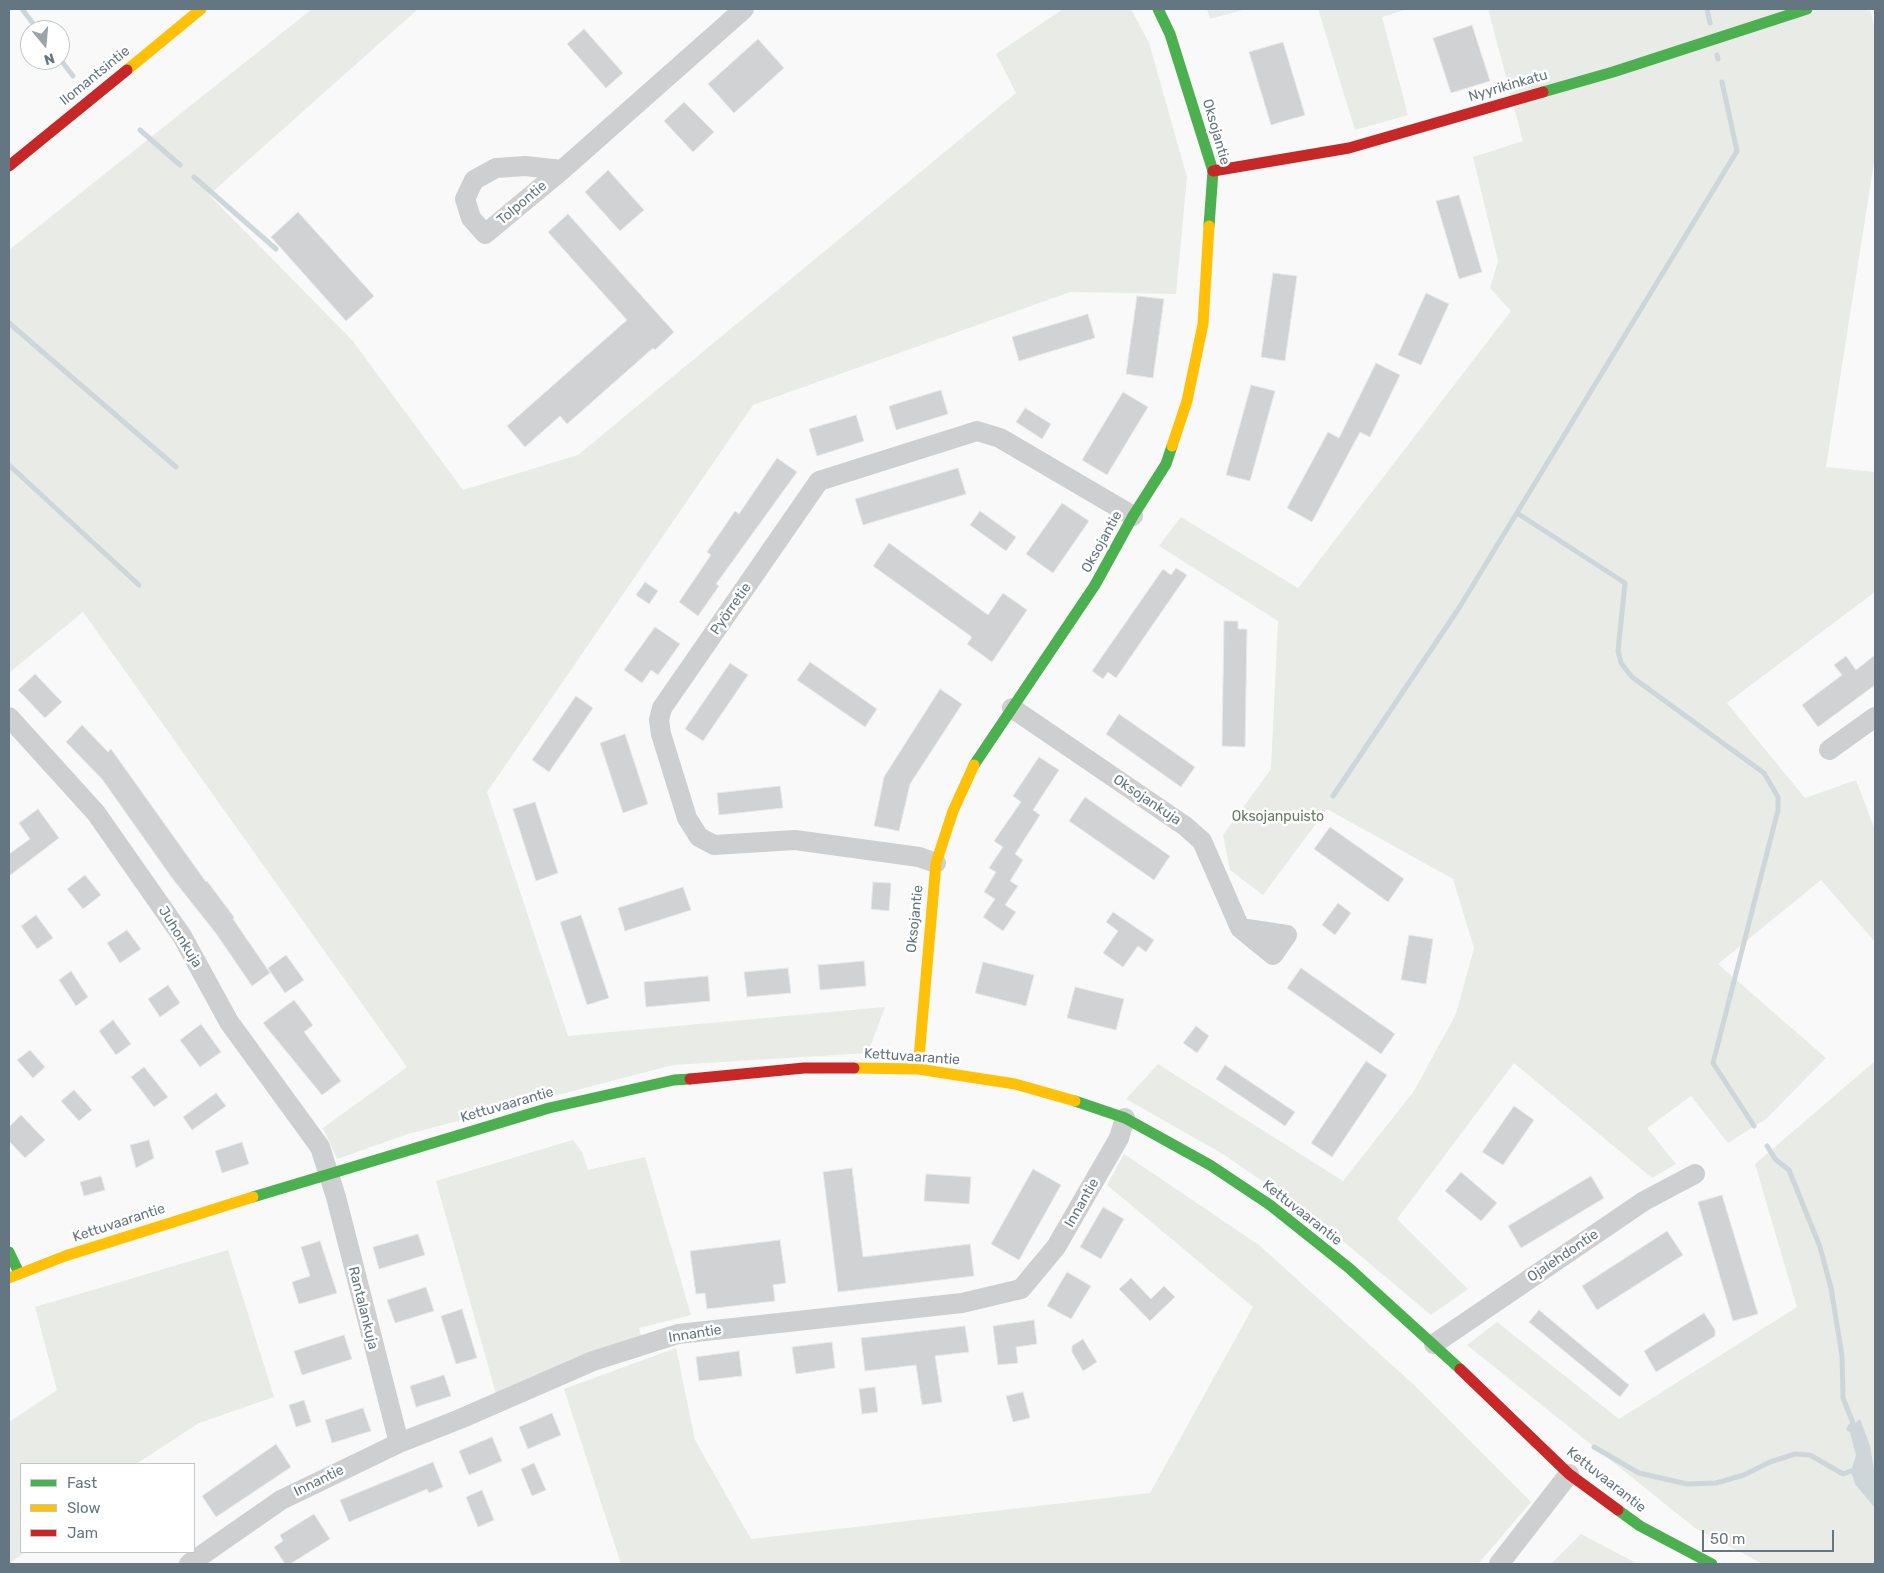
<!DOCTYPE html>
<meta charset="utf-8">
<style>
body{margin:0}
#map{position:relative;width:1884px;height:1573px;overflow:hidden;background:#f9f9f9;font-family:Rubik,sans-serif}
canvas{display:block}
.frame{position:absolute;inset:0;border:10px solid #657683;pointer-events:none}
.legend{position:absolute;left:20px;top:1463px;width:175px;height:90px;box-sizing:border-box;background:#fff;border:1px solid #c1c8cd;margin:0;padding:6px 9px;list-style:none;font-size:15px;color:#657683}
.legend li{display:flex;align-items:center;gap:10px;height:25px}
.legend b{width:25px;border:1px solid #c1c8cd}
.north{position:absolute;left:20px;top:20px;width:50px;height:50px;box-sizing:border-box;background:#fff;border:1px solid #c1c8cd;border-radius:50%;rotate:163deg;font-size:14px;font-weight:700;line-height:20px;text-align:center;color:#657683}
.north::after{content:'';display:block;margin:auto;width:18px;height:22px;background:#99a4ac;clip-path:polygon(50% 0,100% 100%,50% 72%,0 100%)}
.scale{position:absolute;left:1702px;top:1530px;width:132px;height:22px;box-sizing:border-box;border:2px solid #657683;border-top:0;padding-left:6px;font-size:15px;line-height:18px;white-space:nowrap;color:#657683;-webkit-text-stroke:4px #fff;paint-order:stroke}
</style>
<div id="map">
<canvas width="1884" height="1573"></canvas>
<div class="frame"></div>
<ul class="legend">
<li><b style="height:6px;background:#4caf50"></b>Fast</li>
<li><b style="height:6px;background:#ffc107"></b>Slow</li>
<li><b style="height:6px;background:#c62828"></b>Jam</li>
</ul>
<div class="north">N</div>
<div class="scale">50 m</div>
</div>
<script>
const ctx = document.querySelector('canvas').getContext('2d');
ctx.lineJoin = 'round';
function fill(path, color) { ctx.fillStyle = color; ctx.fill(path, 'evenodd'); }
const poly = rows => new Path2D(rows.map(r => 'M' + r).join(''));
function strokePath(path, color, width, dash) { ctx.strokeStyle = color; ctx.lineWidth = width; ctx.lineCap = dash ? 'butt' : 'round'; ctx.setLineDash(dash || []); ctx.stroke(path); }
function write(font, color, halo, rows, align = 'center') {
  ctx.font = font + ' Rubik,sans-serif'; ctx.lineWidth = 5; ctx.setLineDash([]); ctx.textBaseline = 'middle'; ctx.strokeStyle = halo; ctx.fillStyle = color; for (const [text, x, y, turn = 0] of rows) {
    ctx.save(); ctx.translate(x, y); ctx.rotate((+turn || 0) * Math.PI / 180); ctx.textAlign = isNaN(turn) ? turn : align; if (halo) ctx.strokeText(text, 0, 0); ctx.fillText(text, 0, 0); ctx.restore();
  }
}
fill(poly([
 [312,9,418,9,209,195,352,340,463,490,578,455,1016,93,996,54,1063,9,1131,9,1149,43,1187,177,1176,294,1070,292,753,405,487,792,568,1036,885,1007,868,1053,673,1065,408,1134,337,1159,323,1128,407,1067,83,612,9,673,9,250],
 [1207,9,1246,9,1210,19],
 [1318,9,1408,9,1382,17,1408,115,1355,130],
 [1488,9,1870,9,1875,29,1875,156,1826,467,1875,472,1875,592,1727,703,1805,798,1856,780,1875,830,1875,942,1821,880,1718,964,1826,1058,1766,1119,1728,1143,1691,1096,1647,1128,1676,1164,1652,1178,1514,1063,1397,1219,1468,1289,1431,1315,1313,1216,1223,1154,1126,1099,1158,1064,1343,1181,1414,1091,1456,1014,1474,948,1453,879,1327,809,1263,895,1230,870,1223,835,1271,769,1278,621,1159,546,1181,517,1298,588,1511,311,1490,288,1498,261,1473,157,1523,141],
 [1875,1061,1875,1564,1763,1564,1695,1528,1467,1345,1497,1322,1619,1419,1797,1307,1755,1164],
 [573,1140,582,1152,588,1170,645,1157,691,1315,639,1328,642,1339,496,1394,436,1181],
 [1124,1154,1259,1245,1413,1384,1531,1502,1478,1564,621,1564,564,1389,676,1348,695,1440,751,1539,1150,1493,1253,1307,1107,1185],
 [228,1250,274,1397,199,1423,136,1464,21,1464,21,1552,25,1552,9,1564,9,1422,57,1390,35,1307],
 [1581,1534,1638,1564,1551,1564]
]), '#e8ebe6');
fill(poly([
 [1860,1419,1870,1446,1875,1476,1875,1508,1855,1484,1851,1471,1856,1455,1849,1429]
]), '#ced6d9');
strokePath(poly([
 [22,9,38,30],
 [1707,9,1710,23],
 [1717,55,1718,59],
 [60,59,73,76],
 [140,130,180,165],
 [194,177,276,249],
 [9,323,176,467],
 [9,465,139,585],
 [1517,513,1625,583,1618,651,1621,663,1632,677,1764,773,1778,797,1778,810,1713,1063,1754,1126],
 [1333,796,1459,608,1737,151,1722,82],
 [1767,1146,1776,1160,1789,1170,1820,1247,1831,1288,1842,1356,1843,1398,1853,1423,1849,1429],
 [1594,1447,1639,1473,1687,1484,1716,1483,1744,1475,1770,1462,1795,1454,1810,1455,1843,1474,1851,1471]
]), '#ced6d9', 5);
const building = poly([
 [1472,25,1490,81,1451,93,1433,38,1472,25],
 [584,29,623,73,606,88,567,44,584,29],
 [758,39,784,68,734,113,708,84,758,39],
 [1283,42,1305,115,1271,125,1249,52,1283,42],
 [684,102,714,132,693,152,664,121,684,102],
 [608,170,644,210,620,231,585,192,608,170],
 [1459,195,1482,272,1459,279,1436,201,1459,195],
 [298,212,374,296,346,321,271,237,298,212],
 [568,214,674,332,655,350,653,348,567,424,560,416,525,447,507,426,627,320,548,232,568,214],
 [1273,273,1297,276,1285,361,1261,357,1273,273],
 [1426,293,1449,304,1421,365,1398,355,1426,293],
 [1137,296,1164,299,1153,378,1126,374,1137,296],
 [1088,314,1095,338,1019,361,1012,337,1088,314],
 [1376,363,1400,375,1370,437,1360,432,1312,522,1287,508,1328,432,1339,438,1376,363],
 [1251,385,1275,391,1250,481,1226,475,1251,385],
 [941,390,948,414,896,430,889,406,941,390],
 [1123,392,1148,407,1107,475,1082,460,1123,392],
 [1025,408,1051,424,1042,439,1016,422,1025,408],
 [856,415,864,441,817,456,809,429,856,415],
 [777,458,797,472,716,584,719,586,698,616,679,602,711,555,707,552,735,511,739,514,777,458],
 [958,468,966,494,863,525,855,499,958,468],
 [1062,503,1089,521,1053,573,1026,554,1062,503],
 [980,511,1016,537,1006,551,970,525,980,511],
 [889,543,988,615,1003,593,1027,610,992,662,967,644,972,637,873,566,889,543],
 [1176,568,1187,575,1116,678,1108,672,1103,679,1092,671,1163,569,1171,575,1176,568],
 [645,582,658,591,649,604,636,595,645,582],
 [1224,621,1238,621,1238,629,1247,629,1245,747,1222,746,1224,621],
 [655,627,680,644,658,675,651,670,642,683,624,670,655,627],
 [1875,655,1875,685,1818,727,1802,705,1842,675,1834,665,1846,656,1856,670,1875,655],
 [810,662,877,709,865,727,797,680,810,662],
 [730,663,748,675,703,741,685,729,730,663],
 [35,674,62,702,45,718,18,690,35,674],
 [940,689,962,704,910,784,899,831,874,826,884,777,940,689],
 [576,696,593,708,549,772,532,760,576,696],
 [1119,714,1195,767,1181,787,1106,734,1119,714],
 [82,725,108,752,111,749,206,882,207,881,234,917,233,919,270,973,252,986,215,932,172,878,102,779,66,742,82,725],
 [625,734,648,804,623,813,600,743,625,734],
 [1039,757,1059,770,1033,810,1040,815,1015,854,1023,860,1010,881,1018,886,1005,905,1016,912,1003,931,983,917,995,899,984,892,996,872,989,868,1003,847,994,841,1021,802,1013,796,1039,757],
 [780,786,783,808,719,815,717,793,780,786],
 [1085,797,1170,856,1154,880,1069,821,1085,797],
 [535,802,558,873,536,881,513,809,535,802],
 [38,809,59,838,9,876,9,854,30,839,19,823,38,809],
 [1330,827,1404,879,1388,902,1314,849,1330,827],
 [85,875,101,895,83,909,67,889,85,875],
 [873,882,891,883,889,911,871,909,873,882],
 [683,887,691,910,625,931,618,908,683,887],
 [1338,903,1351,913,1335,935,1322,925,1338,903],
 [1113,912,1154,940,1146,952,1138,946,1123,967,1103,953,1118,931,1106,922,1113,912],
 [36,915,53,938,37,949,21,926,36,915],
 [581,915,609,998,587,1005,560,922,581,915],
 [127,930,141,949,120,963,107,943,127,930],
 [1409,935,1433,939,1426,984,1401,980,1409,935],
 [286,955,304,980,285,993,268,968,286,955],
 [864,961,866,986,820,990,818,965,864,961],
 [983,962,1034,975,1026,1006,975,993,983,962],
 [788,968,791,993,747,997,744,972,788,968],
 [1301,968,1395,1034,1381,1054,1287,988,1301,968],
 [71,971,88,997,76,1006,59,980,71,971],
 [708,976,710,1001,646,1007,644,982,708,976],
 [168,985,180,1003,160,1017,148,999,168,985],
 [1075,987,1124,999,1116,1030,1067,1018,1075,987],
 [294,1000,313,1025,304,1032,341,1081,322,1095,263,1023,294,1000],
 [113,1020,131,1044,116,1055,99,1031,113,1020],
 [201,1024,221,1052,200,1067,180,1040,201,1024],
 [1196,1026,1209,1036,1197,1053,1183,1043,1196,1026],
 [30,1050,45,1067,33,1078,17,1060,30,1050],
 [1366,1061,1387,1075,1332,1157,1311,1143,1366,1061],
 [1225,1065,1295,1112,1285,1126,1216,1079,1225,1065],
 [144,1067,168,1097,154,1107,131,1077,144,1067],
 [74,1090,92,1110,79,1121,61,1101,74,1090],
 [216,1093,226,1106,192,1130,183,1117,216,1093],
 [1514,1106,1534,1120,1503,1165,1482,1152,1514,1106],
 [21,1115,45,1140,25,1158,9,1141,9,1127,21,1115],
 [149,1140,154,1158,136,1168,130,1145,149,1140],
 [242,1142,249,1164,222,1173,215,1151,242,1142],
 [852,1168,863,1257,970,1244,974,1276,838,1292,823,1172,852,1168],
 [1033,1169,1061,1185,1019,1260,991,1244,1033,1169],
 [1461,1172,1497,1203,1481,1221,1445,1191,1461,1172],
 [926,1174,971,1177,969,1204,924,1201,926,1174],
 [101,1176,105,1190,84,1196,80,1182,101,1176],
 [1591,1176,1604,1198,1521,1248,1508,1226,1591,1176],
 [1722,1195,1758,1314,1733,1321,1698,1202,1722,1195],
 [1103,1207,1124,1219,1101,1259,1080,1247,1103,1207],
 [1667,1231,1683,1255,1597,1310,1582,1286,1667,1231],
 [418,1234,425,1255,379,1269,373,1247,418,1234],
 [780,1240,786,1283,773,1285,775,1301,707,1309,705,1293,696,1294,690,1251,780,1240],
 [320,1241,337,1293,299,1304,292,1282,310,1276,301,1247,320,1241],
 [1067,1272,1091,1286,1071,1319,1047,1306,1067,1272],
 [1131,1278,1151,1299,1164,1286,1175,1297,1150,1321,1119,1289,1131,1278],
 [426,1287,434,1311,395,1323,387,1300,426,1287],
 [462,1309,477,1358,456,1364,441,1316,462,1309],
 [1539,1310,1629,1385,1620,1397,1529,1322,1539,1310],
 [1704,1313,1715,1330,1715,1336,1656,1372,1644,1351,1704,1313],
 [1034,1320,1037,1344,1016,1347,1018,1363,998,1365,993,1326,1034,1320],
 [965,1326,969,1352,935,1356,942,1402,922,1405,916,1365,865,1371,861,1338,965,1326],
 [344,1335,352,1359,302,1375,294,1351,344,1335],
 [1083,1339,1097,1362,1083,1371,1072,1352,1072,1346,1083,1339],
 [832,1342,835,1368,796,1374,792,1347,832,1342],
 [739,1351,742,1376,699,1381,696,1357,739,1351],
 [444,1375,451,1396,416,1407,410,1386,444,1375],
 [875,1387,878,1412,862,1414,859,1389,875,1387],
 [1023,1392,1030,1418,1013,1422,1006,1396,1023,1392],
 [304,1400,311,1422,296,1427,289,1405,304,1400],
 [363,1408,371,1431,332,1443,325,1420,363,1408],
 [552,1413,561,1435,528,1449,519,1427,552,1413],
 [492,1437,502,1461,469,1475,459,1451,492,1437],
 [276,1444,291,1467,216,1517,202,1496,276,1444],
 [433,1462,443,1487,429,1493,427,1489,349,1522,340,1500,433,1462],
 [534,1463,546,1490,532,1496,521,1469,534,1463],
 [482,1490,494,1520,478,1527,466,1497,482,1490],
 [314,1514,330,1539,290,1564,285,1564,274,1547,283,1541,280,1535,314,1514]
]);
fill(building, '#d0d2d3');
strokePath(building, '#e8e8e8', 1);
strokePath(poly([
 [562,170,525,166,496,168,474,180,465,199,471,218,485,234,562,170,744,9],
 [1012,708,1185,826,1202,841,1240,928,1273,955,1287,935,1240,928],
 [9,717,96,813,182,936,229,1022,320,1147,336,1197,399,1443],
 [1829,750,1875,717],
 [936,863,919,857,795,840,714,845,699,837,687,818,661,734,659,720,662,708,819,481,977,431,1000,438,1133,516],
 [1434,1344,1644,1201,1695,1174],
 [189,1564,281,1500,399,1443,460,1419,593,1361,678,1334,962,1303,1021,1289,1056,1247,1119,1138,1125,1118],
 [1499,1564,1569,1474]
]), '#cecfd0', 20);
strokePath(poly([
 [1158,9,1170,34,1213,171,1209,226],
 [1543,92,1613,72,1807,9],
 [974,765,1095,585,1133,516,1166,464,1172,446],
 [1075,1101,1125,1118,1210,1165,1270,1205,1349,1268,1460,1369],
 [253,1197,549,1108,674,1080,690,1079],
 [9,1252,19,1273],
 [1618,1510,1640,1526,1712,1564]
]), '#4caf50', 11);
strokePath(poly([
 [127,70,201,9],
 [1172,446,1187,401,1203,324,1209,226],
 [854,1068,918,1069,1015,1084,1075,1101],
 [918,1069,936,863,953,811,974,765],
 [9,1278,65,1256,253,1197]
]), '#ffc107', 11);
strokePath(poly([
 [9,166,127,70],
 [1213,171,1349,148,1543,92],
 [690,1079,804,1068,854,1068],
 [1460,1369,1569,1474,1618,1510]
]), '#c62828', 11);
write('14px', '#657683', '#fff', [
 ["Ilomantsintie",95,76,-39],
 ["Nyyrikinkatu",1508,86,-16],
 ["Oksojantie",1216,132,74],
 ["Tolpontie",522,203,-40],
 ["Oksojantie",1102,542,-61],
 ["Pyörretie",731,609,-55],
 ["Oksojankuja",1147,800,34],
 ["Oksojantie",915,919,-84],
 ["Juhonkuja",180,937,58],
 ["Kettuvaarantie",912,1057,4],
 ["Kettuvaarantie",507,1105,-16],
 ["Innantie",1082,1203,-60],
 ["Kettuvaarantie",1302,1213,38],
 ["Kettuvaarantie",119,1223,-18],
 ["Ojalehdontie",1563,1256,-34],
 ["Rantalankuja",363,1308,76],
 ["Innantie",695,1334,-9],
 ["Kettuvaarantie",1606,1480,38],
 ["Innantie",319,1481,-26]
]);
write('14px', '#687a64', '#fff', [
 ["Oksojanpuisto",1278,817]
]);
</script>
